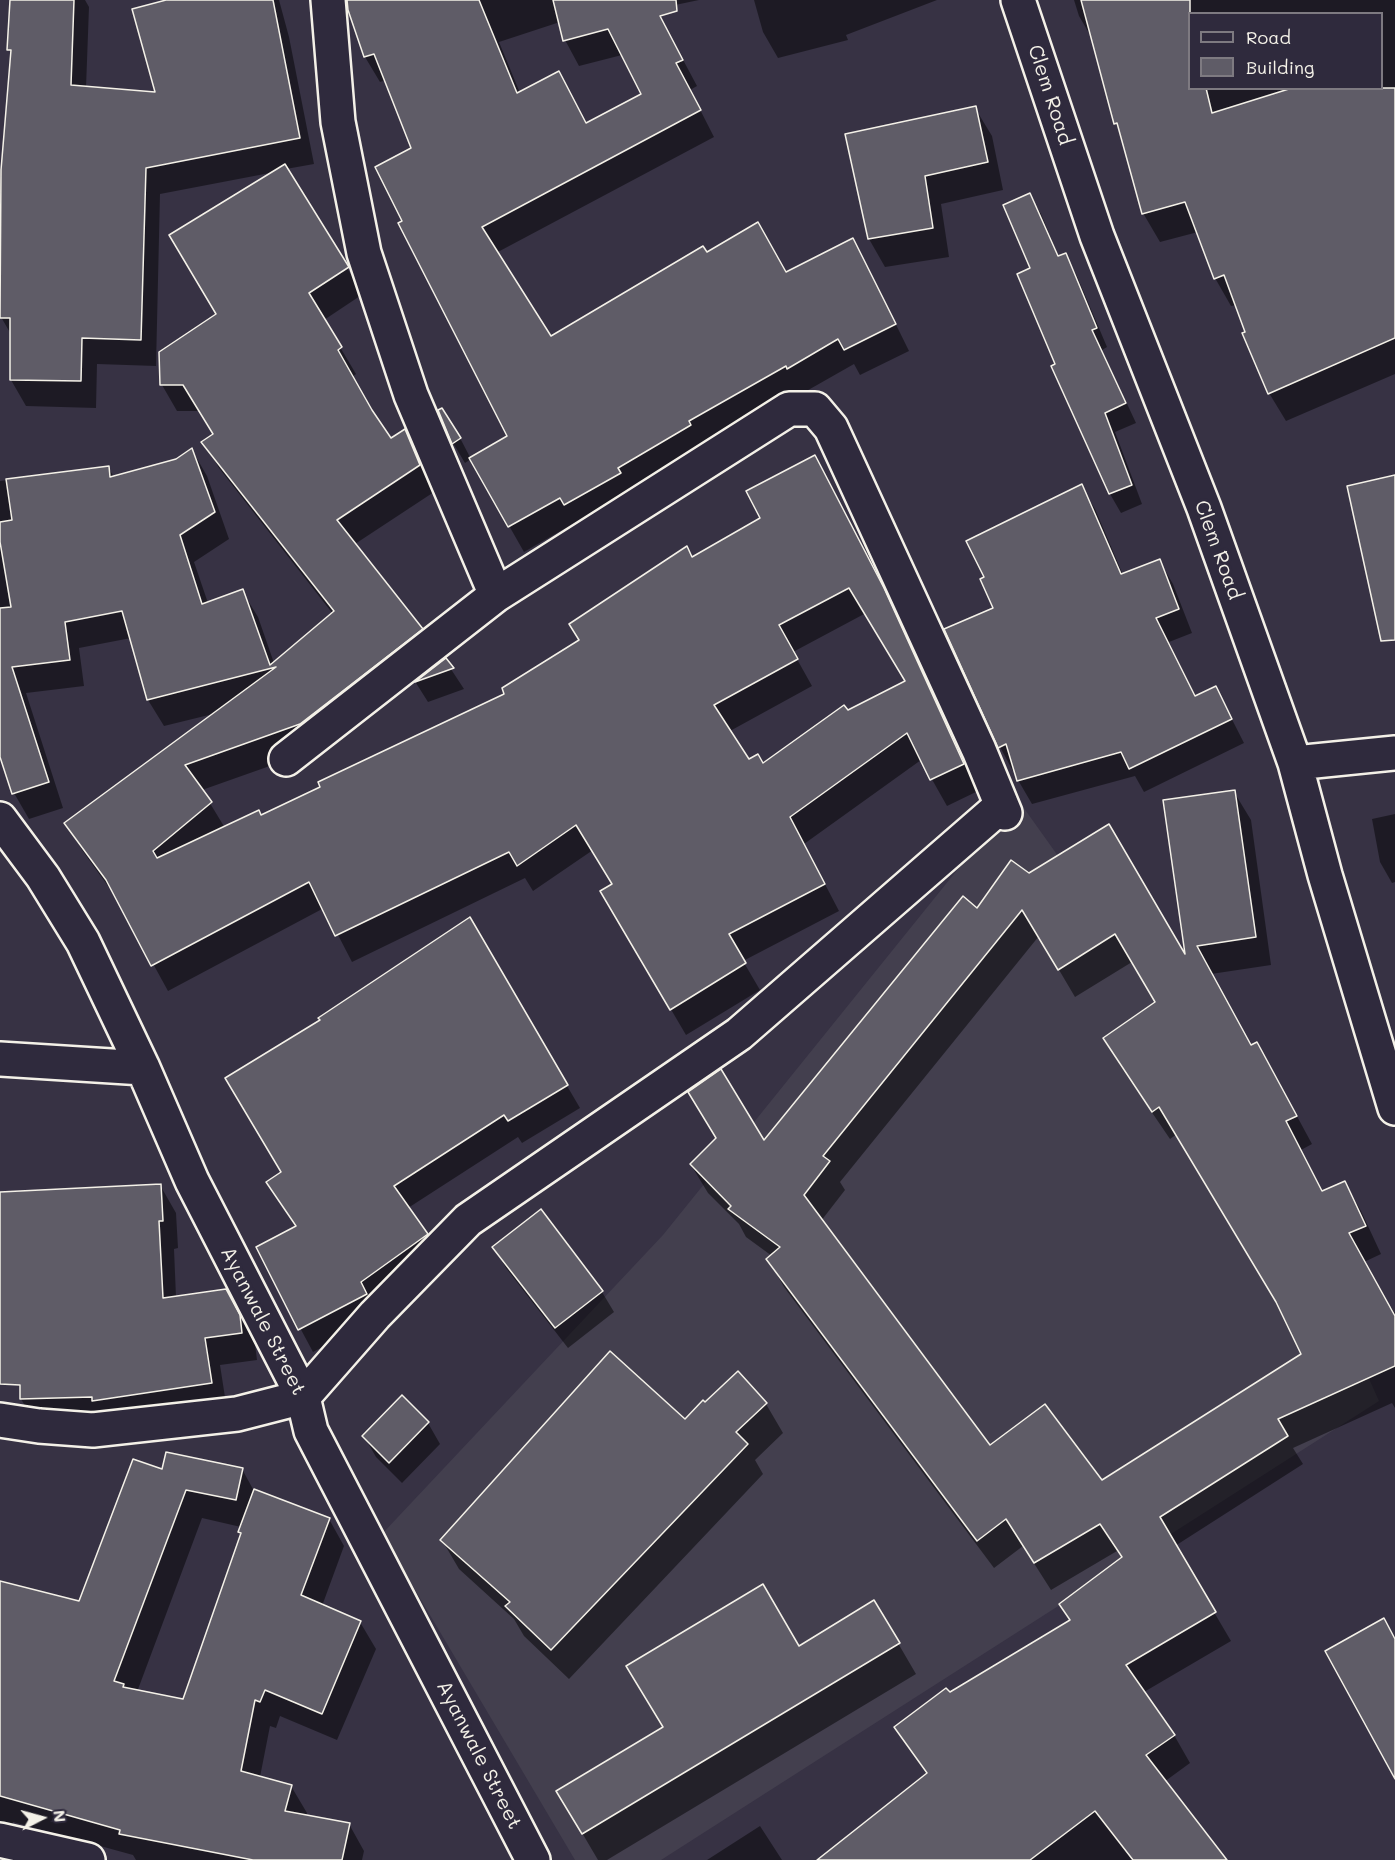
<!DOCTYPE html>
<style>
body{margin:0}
#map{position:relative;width:1395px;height:1860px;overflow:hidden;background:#373244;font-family:Mali,sans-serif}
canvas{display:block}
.legend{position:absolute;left:1188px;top:12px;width:195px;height:78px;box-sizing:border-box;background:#2f2a3d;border:2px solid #7e7a81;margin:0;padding:8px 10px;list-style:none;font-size:18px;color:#f4f1e8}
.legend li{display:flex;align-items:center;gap:12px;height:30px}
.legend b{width:30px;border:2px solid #7e7a81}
.north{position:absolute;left:12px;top:1788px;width:60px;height:60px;-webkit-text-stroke:4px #2f2a3d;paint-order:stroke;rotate:84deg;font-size:16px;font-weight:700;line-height:24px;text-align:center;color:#f4f1e8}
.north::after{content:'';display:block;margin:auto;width:21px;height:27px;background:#f4f1e8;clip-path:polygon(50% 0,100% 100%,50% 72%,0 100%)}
</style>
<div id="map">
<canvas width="1395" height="1860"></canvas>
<ul class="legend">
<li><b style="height:8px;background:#2f2a3d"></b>Road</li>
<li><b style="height:16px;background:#5f5c67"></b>Building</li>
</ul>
<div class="north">N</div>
</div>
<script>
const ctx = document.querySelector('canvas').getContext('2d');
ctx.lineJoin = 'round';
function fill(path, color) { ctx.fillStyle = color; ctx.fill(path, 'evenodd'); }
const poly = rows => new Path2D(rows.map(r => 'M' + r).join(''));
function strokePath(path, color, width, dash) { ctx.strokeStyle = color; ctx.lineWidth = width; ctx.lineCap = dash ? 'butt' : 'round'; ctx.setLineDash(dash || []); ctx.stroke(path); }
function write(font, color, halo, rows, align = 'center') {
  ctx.font = font + ' Mali,sans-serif'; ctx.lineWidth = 6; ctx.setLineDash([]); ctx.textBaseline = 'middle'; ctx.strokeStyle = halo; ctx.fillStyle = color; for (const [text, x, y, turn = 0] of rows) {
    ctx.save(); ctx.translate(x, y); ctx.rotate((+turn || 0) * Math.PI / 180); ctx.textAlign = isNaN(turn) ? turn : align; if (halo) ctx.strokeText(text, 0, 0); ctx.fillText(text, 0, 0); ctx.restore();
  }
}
fill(poly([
 [1016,797,1113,933,1321,1272,1379,1401,661,1860,575,1860,382,1534,663,1235]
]), '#433f4e');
fill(poly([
 [11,0,85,0,89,7,86,88,158,94,166,0,279,0,289,37,314,164,286,169,363,294,324,320,356,374,352,377,390,440,405,431,420,457,434,492,355,544,421,629,436,656,315,750,202,790,225,828,261,817,506,695,692,558,829,483,898,616,978,791,947,806,921,760,804,844,839,911,743,961,760,990,686,1035,602,892,614,885,593,850,533,891,525,878,352,962,324,908,168,991,118,900,82,850,66,823,217,713,164,726,148,700,131,638,79,648,84,686,26,693,63,808,29,819,14,793,0,752,0,481,108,467,114,477,176,460,192,450,207,476,229,539,194,562,208,603,242,591,258,617,274,663,333,614,219,468,204,442,215,435,200,411,177,411,162,385,160,353,217,314,275,172,160,194,156,366,97,364,96,408,26,406,11,380,12,336,1,317,12,55,9,49],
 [866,613,907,682,847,712,763,765,749,761,730,731,812,686,793,652],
 [348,0,699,0,656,9,697,86,690,90,714,137,496,253,550,338,706,254,786,274,867,266,909,351,860,375,854,364,803,393,802,390,702,448,580,529,576,522,524,552,471,459,465,463,453,443,460,438,471,459,509,437,404,222,413,148,386,80,380,82,365,57],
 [560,22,565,40,579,66,622,55,643,95,587,125,520,93,499,42],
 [754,0,937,0,846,35,848,40,778,58,763,32],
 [1074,0,1395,0,1395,374,1286,421,1269,393,1237,305,1231,306,1215,278,1198,232,1160,242,1143,213,1122,135,1116,124,1093,40,1079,16],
 [1190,14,1382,14,1382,88,1190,88],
 [975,108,992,136,1003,190,941,204,949,257,885,267,869,239],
 [1030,195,1041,214,1059,257,1065,255,1076,274,1107,347,1102,350,1136,423,1115,432,1142,504,1121,513,1110,494,1053,367,1057,365,1032,269],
 [1081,486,1095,509,1123,575,1159,560,1173,584,1192,633,1169,642,1196,697,1216,688,1244,743,1144,792,1135,776,1032,804,1018,780,1015,770,1013,771,1000,747,995,608],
 [445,660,464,689,428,702,416,683],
 [1234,792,1251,820,1271,965,1211,974,1251,1047,1273,1072,1312,1144,1301,1150,1323,1192,1345,1183,1361,1211,1381,1254,1364,1262,1389,1307,1391,1307,1395,1313,1395,1408,1392,1403,1293,1448,1303,1464,1175,1546,1231,1641,1144,1692,1174,1735,1190,1763,1164,1782,1225,1860,847,1860,927,1775,896,1727,1071,1621,1123,1559,1117,1551,1051,1590,1023,1546,994,1568,784,1287,768,1259,772,1256,746,1237,739,1224,708,1193,691,1165,764,1142,978,910,1028,874,1188,961],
 [1039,936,1075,997,1132,962,1157,1003,1105,1039,1121,1067,1170,1139,1177,1134,1280,1306,1303,1355,1101,1482,989,1447,821,1221,845,1190,840,1182],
 [1395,814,1395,882,1392,883,1380,862,1372,819],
 [469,919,580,1108,522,1143,518,1137,408,1208,440,1257,379,1317,313,1352,262,1257,296,1228,268,1183,283,1173,322,1021],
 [160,1185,176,1213,178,1248,174,1249,176,1297,226,1291,255,1344,257,1360,220,1365,227,1410,37,1426,21,1399,18,1247,0,1320,0,1193],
 [494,1248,602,1292,614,1312,568,1348,506,1268],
 [402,1397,428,1423,440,1444,402,1483,376,1457,364,1436],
 [766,1404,783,1433,755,1460,763,1474,569,1679,524,1636,514,1619,459,1569,442,1540,685,1421],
 [242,1469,254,1491,329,1519,344,1546,322,1606,360,1622,376,1649,337,1740,280,1716,276,1728,270,1726,260,1777,291,1786,307,1813,306,1816,349,1824,364,1851,362,1860,136,1860,133,1855,13,1822,10,1836,0,1833,0,1583,80,1603,164,1471],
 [202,1518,241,1527,239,1532,242,1535,184,1701,137,1692],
 [874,1602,916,1674,607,1860,598,1860,558,1792],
 [760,1826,782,1860,707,1860]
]), '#0007');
const building = poly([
 [10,0,74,0,71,85,155,92,132,9,166,0,273,0,300,138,146,168,141,340,82,338,81,381,10,380,10,318,0,318,1,170,11,50,7,50,10,0],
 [347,0,479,0,517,93,559,71,586,123,641,94,608,29,563,41,553,0,676,0,677,11,660,16,683,60,676,63,701,110,482,227,551,336,703,246,707,252,758,222,786,272,853,238,896,324,844,350,838,339,787,369,786,366,689,421,691,425,618,468,621,473,564,505,560,498,508,527,469,458,507,436,398,223,402,221,375,167,411,148,374,54,364,57,348,10,347,0],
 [1081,0,1190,0,1190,88,1206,88,1212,113,1292,88,1395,88,1395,338,1268,394,1242,333,1245,332,1224,275,1214,279,1185,202,1142,214,1117,123,1114,124,1081,0],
 [976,106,988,162,925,176,933,228,868,239,845,134,976,106],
 [285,164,349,267,309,293,342,347,338,350,372,410,391,438,405,429,420,465,337,520,423,629,300,724,185,765,212,802,153,851,157,858,259,810,261,815,320,787,318,782,504,694,502,688,579,640,569,624,687,546,692,557,760,518,746,491,815,455,884,588,964,764,930,780,907,733,790,817,825,884,729,934,746,963,670,1010,600,891,612,884,576,825,517,866,509,852,335,936,309,882,151,966,106,880,64,823,276,667,147,700,122,611,65,622,70,660,12,667,49,782,12,794,0,757,0,608,11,607,0,542,0,522,12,520,6,479,109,466,110,477,176,459,192,448,215,512,180,535,202,604,243,589,270,665,334,611,201,442,213,434,183,385,160,385,159,352,216,314,169,235,285,164],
 [849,588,905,681,848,710,844,705,763,763,758,754,749,759,714,705,798,659,779,625,849,588],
 [1030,193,1058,256,1066,253,1097,328,1092,330,1126,403,1105,413,1132,485,1109,494,1051,366,1055,364,1017,274,1030,268,1003,205,1030,193],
 [442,408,461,438,452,444,438,410,442,408],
 [1395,475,1395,640,1381,641,1347,486,1395,475],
 [1082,484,1121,574,1160,559,1179,609,1156,618,1195,696,1216,686,1232,719,1129,769,1121,752,1017,781,1006,744,998,748,944,629,993,608,980,579,984,577,966,541,1082,484],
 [446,658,454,668,415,682,446,658],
 [1235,790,1256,937,1197,946,1251,1045,1257,1042,1297,1116,1286,1121,1322,1191,1345,1181,1366,1226,1349,1233,1395,1316,1395,1366,1278,1419,1288,1436,1160,1517,1216,1612,1126,1665,1175,1735,1146,1755,1227,1860,1133,1860,1095,1811,1030,1860,817,1860,927,1773,894,1727,946,1688,950,1692,1070,1620,1059,1604,1122,1557,1100,1524,1034,1563,1006,1519,977,1541,766,1259,780,1247,728,1209,731,1206,690,1164,716,1138,688,1092,721,1069,764,1140,963,896,977,908,1011,860,1029,873,1109,824,1185,954,1163,800,1235,790],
 [1022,910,1058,970,1115,934,1155,1002,1103,1038,1152,1112,1159,1107,1276,1302,1301,1354,1102,1480,1045,1404,990,1445,804,1195,830,1161,823,1156,1022,910],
 [470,917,568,1085,508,1121,504,1115,394,1186,428,1234,361,1282,367,1294,298,1330,256,1247,296,1226,266,1182,281,1172,225,1078,320,1020,318,1018,470,917],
 [161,1184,163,1221,159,1221,163,1298,226,1289,240,1315,242,1333,205,1338,212,1383,92,1401,92,1397,20,1399,20,1385,0,1384,0,1192,161,1184],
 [541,1209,603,1291,555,1328,492,1247,541,1209],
 [610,1351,685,1419,703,1400,705,1402,738,1371,767,1403,736,1432,748,1444,551,1650,505,1606,510,1602,440,1540,610,1351],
 [402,1395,429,1422,389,1463,362,1436,402,1395],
 [166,1452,243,1468,236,1500,186,1490,114,1681,124,1684,123,1687,183,1699,241,1533,238,1532,254,1489,330,1518,301,1595,361,1621,322,1714,265,1690,260,1702,255,1700,241,1771,292,1785,285,1811,350,1823,342,1860,253,1860,119,1834,120,1830,0,1796,0,1581,79,1601,133,1459,162,1469,166,1452],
 [763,1584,799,1646,874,1600,900,1643,582,1834,556,1791,663,1727,626,1666,763,1584],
 [1384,1618,1395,1639,1395,1779,1325,1651,1384,1618]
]);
fill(building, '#5f5c67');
strokePath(building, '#f4f1e8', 1.5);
const street = poly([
 [328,0,338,122,364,253,411,395,496,595],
 [1018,0,1097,236,1204,508,1295,763,1325,875,1395,1108],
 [286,759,496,595,789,409,815,409,831,428,979,750,1005,813],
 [1295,763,1395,753],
 [0,819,43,877,83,942,143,1068,192,1181,303,1397,311,1431,533,1860],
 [0,1059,143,1068],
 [0,1420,39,1426,93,1430,237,1414,303,1397,375,1315,468,1220,739,1034,1001,806,1005,813],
 [0,1840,88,1860]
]);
strokePath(street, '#f4f1e8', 38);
strokePath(street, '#2f2a3d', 33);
write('20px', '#f4f1e8', '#2f2a3d', [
 ["Clem Road",1050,95,72],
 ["Clem Road",1218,550,70],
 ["Ayanwale Street",263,1321,63],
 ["Ayanwale Street",479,1755,63]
]);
</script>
